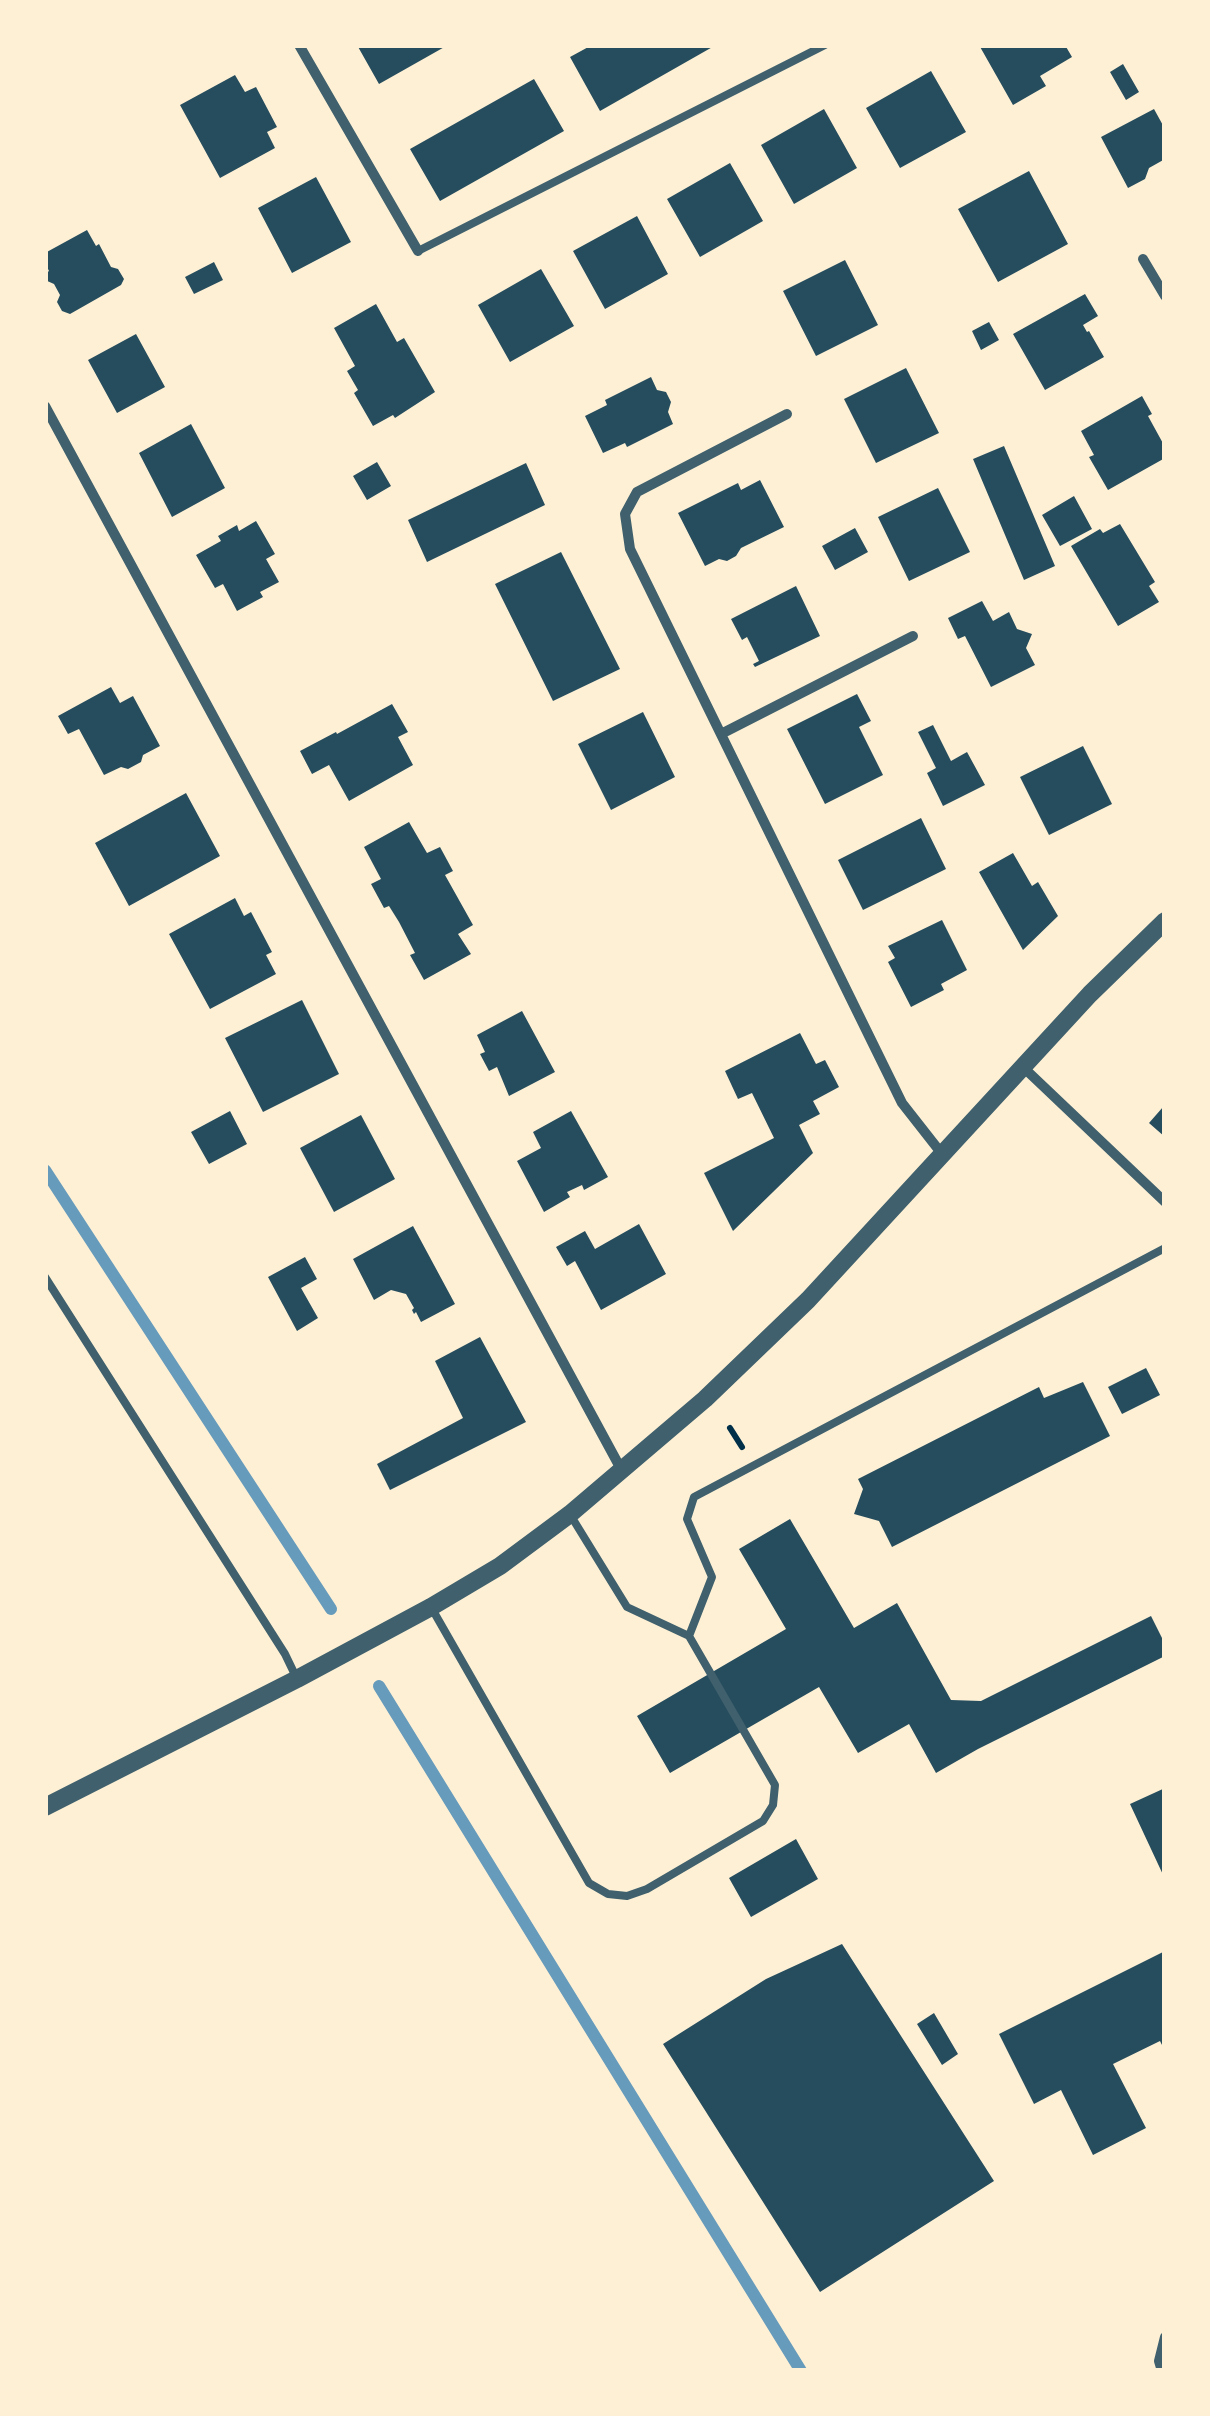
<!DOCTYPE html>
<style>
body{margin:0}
#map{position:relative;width:1210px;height:2416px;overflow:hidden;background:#fdf0d5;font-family:Barlow,sans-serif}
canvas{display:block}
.frame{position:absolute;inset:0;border:48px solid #fdf0d5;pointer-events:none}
</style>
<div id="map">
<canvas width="1210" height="2416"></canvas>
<div class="frame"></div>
</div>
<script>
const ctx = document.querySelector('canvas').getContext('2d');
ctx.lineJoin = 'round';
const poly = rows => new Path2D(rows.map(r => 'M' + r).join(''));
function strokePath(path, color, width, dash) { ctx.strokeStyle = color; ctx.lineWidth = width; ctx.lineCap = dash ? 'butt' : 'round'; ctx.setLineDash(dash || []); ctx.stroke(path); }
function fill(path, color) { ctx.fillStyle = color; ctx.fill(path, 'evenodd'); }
strokePath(poly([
 [45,1170,331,1609],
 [379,1686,801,2371]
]), '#669bbc', 12);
fill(poly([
 [357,45,448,45,379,84],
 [592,45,716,45,600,111,570,57],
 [979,45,1065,45,1072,57,1040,76,1046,86,1013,105],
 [1123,64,1139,92,1126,100,1110,72],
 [931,71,966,132,900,168,866,108],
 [235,75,245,92,256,87,277,127,267,132,275,148,220,178,180,105],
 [534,79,564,131,440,201,410,149],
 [824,109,857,168,794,204,761,145],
 [1154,109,1165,129,1165,159,1149,168,1145,179,1128,188,1101,137],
 [730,163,763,221,700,257,667,199],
 [1029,171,1068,244,998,282,958,209],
 [316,177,351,242,292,273,258,208],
 [637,216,668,274,605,309,573,251],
 [87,230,96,246,99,244,111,267,118,269,124,279,121,285,70,314,62,311,57,302,60,295,54,284,45,280,45,274,49,271,45,263,45,253],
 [845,260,878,325,816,356,783,291],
 [214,262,223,280,194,294,185,277],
 [541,269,574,326,510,362,478,305],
 [1085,294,1098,316,1083,325,1087,332,1089,331,1104,357,1045,390,1013,334],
 [376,304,397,342,404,338,435,392,395,418,393,415,373,426,354,393,358,390,347,371,355,366,334,328],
 [989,322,999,340,981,350,972,331],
 [136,334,165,387,117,413,88,360],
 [906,368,939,433,876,463,844,399],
 [651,377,657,390,666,392,671,402,668,412,673,424,627,447,625,443,603,453,585,416,607,405,605,400],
 [1142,396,1152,414,1148,416,1165,447,1165,458,1108,490,1089,457,1094,455,1081,431],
 [191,424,225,488,172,517,139,453],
 [1004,446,1055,566,1024,580,973,459],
 [377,462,391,486,367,500,353,476],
 [526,463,545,505,427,562,408,520],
 [760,480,784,527,741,548,736,556,727,561,719,559,705,566,678,513,738,483,741,490],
 [938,488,970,552,909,581,878,517],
 [1074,496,1092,529,1060,546,1042,515],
 [256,521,275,554,266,559,279,582,260,592,263,597,237,611,223,584,215,588,196,555,221,541,218,536,237,525,239,531],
 [1120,524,1155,582,1149,586,1159,602,1118,626,1071,546,1100,529,1103,533],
 [855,528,868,552,835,570,822,546],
 [561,552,620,669,553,701,495,584],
 [796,586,820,636,755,667,753,664,759,661,747,637,742,640,731,619],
 [982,601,993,621,1009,612,1017,629,1032,634,1026,648,1035,665,991,687,965,636,958,639,948,618],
 [111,687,120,703,133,696,160,746,143,755,141,762,128,769,121,767,104,775,79,729,68,734,58,716],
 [857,694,871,721,859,727,883,775,825,804,787,729],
 [392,704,408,732,398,737,413,765,349,801,329,765,312,774,300,751,336,732,337,734],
 [643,712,675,777,611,810,578,744],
 [933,725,951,761,967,752,985,785,943,806,927,773,936,768,918,732],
 [1083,746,1112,804,1049,835,1020,777],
 [186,793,220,856,129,906,95,843],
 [921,818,946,869,863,910,838,860],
 [409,822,427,853,440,847,453,871,445,875,473,925,458,934,471,954,424,980,410,955,415,953,399,922,389,906,384,908,371,884,381,879,364,847],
 [1013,853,1032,886,1038,882,1058,916,1023,950,979,872],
 [235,898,244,916,251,912,272,952,266,955,276,974,210,1009,169,934],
 [942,920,967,970,941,984,944,990,911,1007,888,962,895,958,888,946],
 [302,1000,339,1074,263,1112,225,1038],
 [522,1011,555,1072,509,1096,497,1067,489,1071,480,1054,485,1052,477,1035],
 [800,1033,816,1064,825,1060,839,1087,813,1101,820,1114,799,1125,813,1153,733,1231,704,1173,774,1138,752,1093,738,1099,725,1071],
 [1163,1107,1165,1109,1165,1137,1149,1123],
 [230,1111,247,1144,209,1164,191,1132],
 [571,1111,608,1177,584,1190,582,1185,567,1192,570,1197,544,1212,517,1161,541,1148,533,1132],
 [361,1115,395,1179,334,1212,300,1148],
 [639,1224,666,1274,601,1310,575,1261,567,1266,556,1247,585,1231,595,1249],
 [413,1226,455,1304,421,1322,416,1312,414,1314,412,1310,414,1308,406,1294,391,1290,374,1300,353,1259],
 [305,1257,317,1279,301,1288,318,1318,297,1331,268,1277],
 [480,1337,526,1422,390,1490,377,1464,463,1418,435,1361],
 [1146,1368,1160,1395,1122,1414,1108,1387],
 [1083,1382,1110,1436,892,1547,879,1521,854,1514,863,1489,858,1479,1039,1387,1044,1398],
 [790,1519,854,1628,897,1603,951,1700,981,1701,1151,1616,1165,1644,1165,1656,978,1749,936,1773,909,1724,858,1753,819,1687,670,1773,637,1716,786,1629,739,1549],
 [1165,1788,1165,1879,1130,1804],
 [796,1839,818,1879,751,1917,729,1878],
 [842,1944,994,2181,820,2292,663,2044,766,1979],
 [1165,1951,1165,2051,1160,2041,1113,2064,1146,2128,1093,2155,1061,2090,1034,2104,999,2034],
 [934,2013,958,2054,942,2065,917,2024]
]), '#264d5e');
strokePath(poly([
 [730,1428,742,1447]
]), '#003049', 6);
strokePath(poly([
 [418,251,825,45],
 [45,1277,285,1654,297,1679],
 [431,1607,589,1883,608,1894,627,1896,647,1889,763,1821,773,1805,775,1785,689,1636,627,1607,571,1516],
 [689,1636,712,1577,687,1519,694,1497,1165,1248]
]), '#3f606c', 8);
strokePath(poly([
 [299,45,418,251],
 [1143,259,1165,296],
 [45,406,621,1469],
 [787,414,637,492,625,514,630,549,902,1103,942,1154],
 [721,734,913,636],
 [1023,1067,1165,1202],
 [1162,2371,1159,2361,1165,2337]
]), '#3f606c', 10);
strokePath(poly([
 [45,1807,297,1679,431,1607,500,1566,570,1514,705,1399,808,1300,1090,994,1165,921]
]), '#3f606c', 18);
</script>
